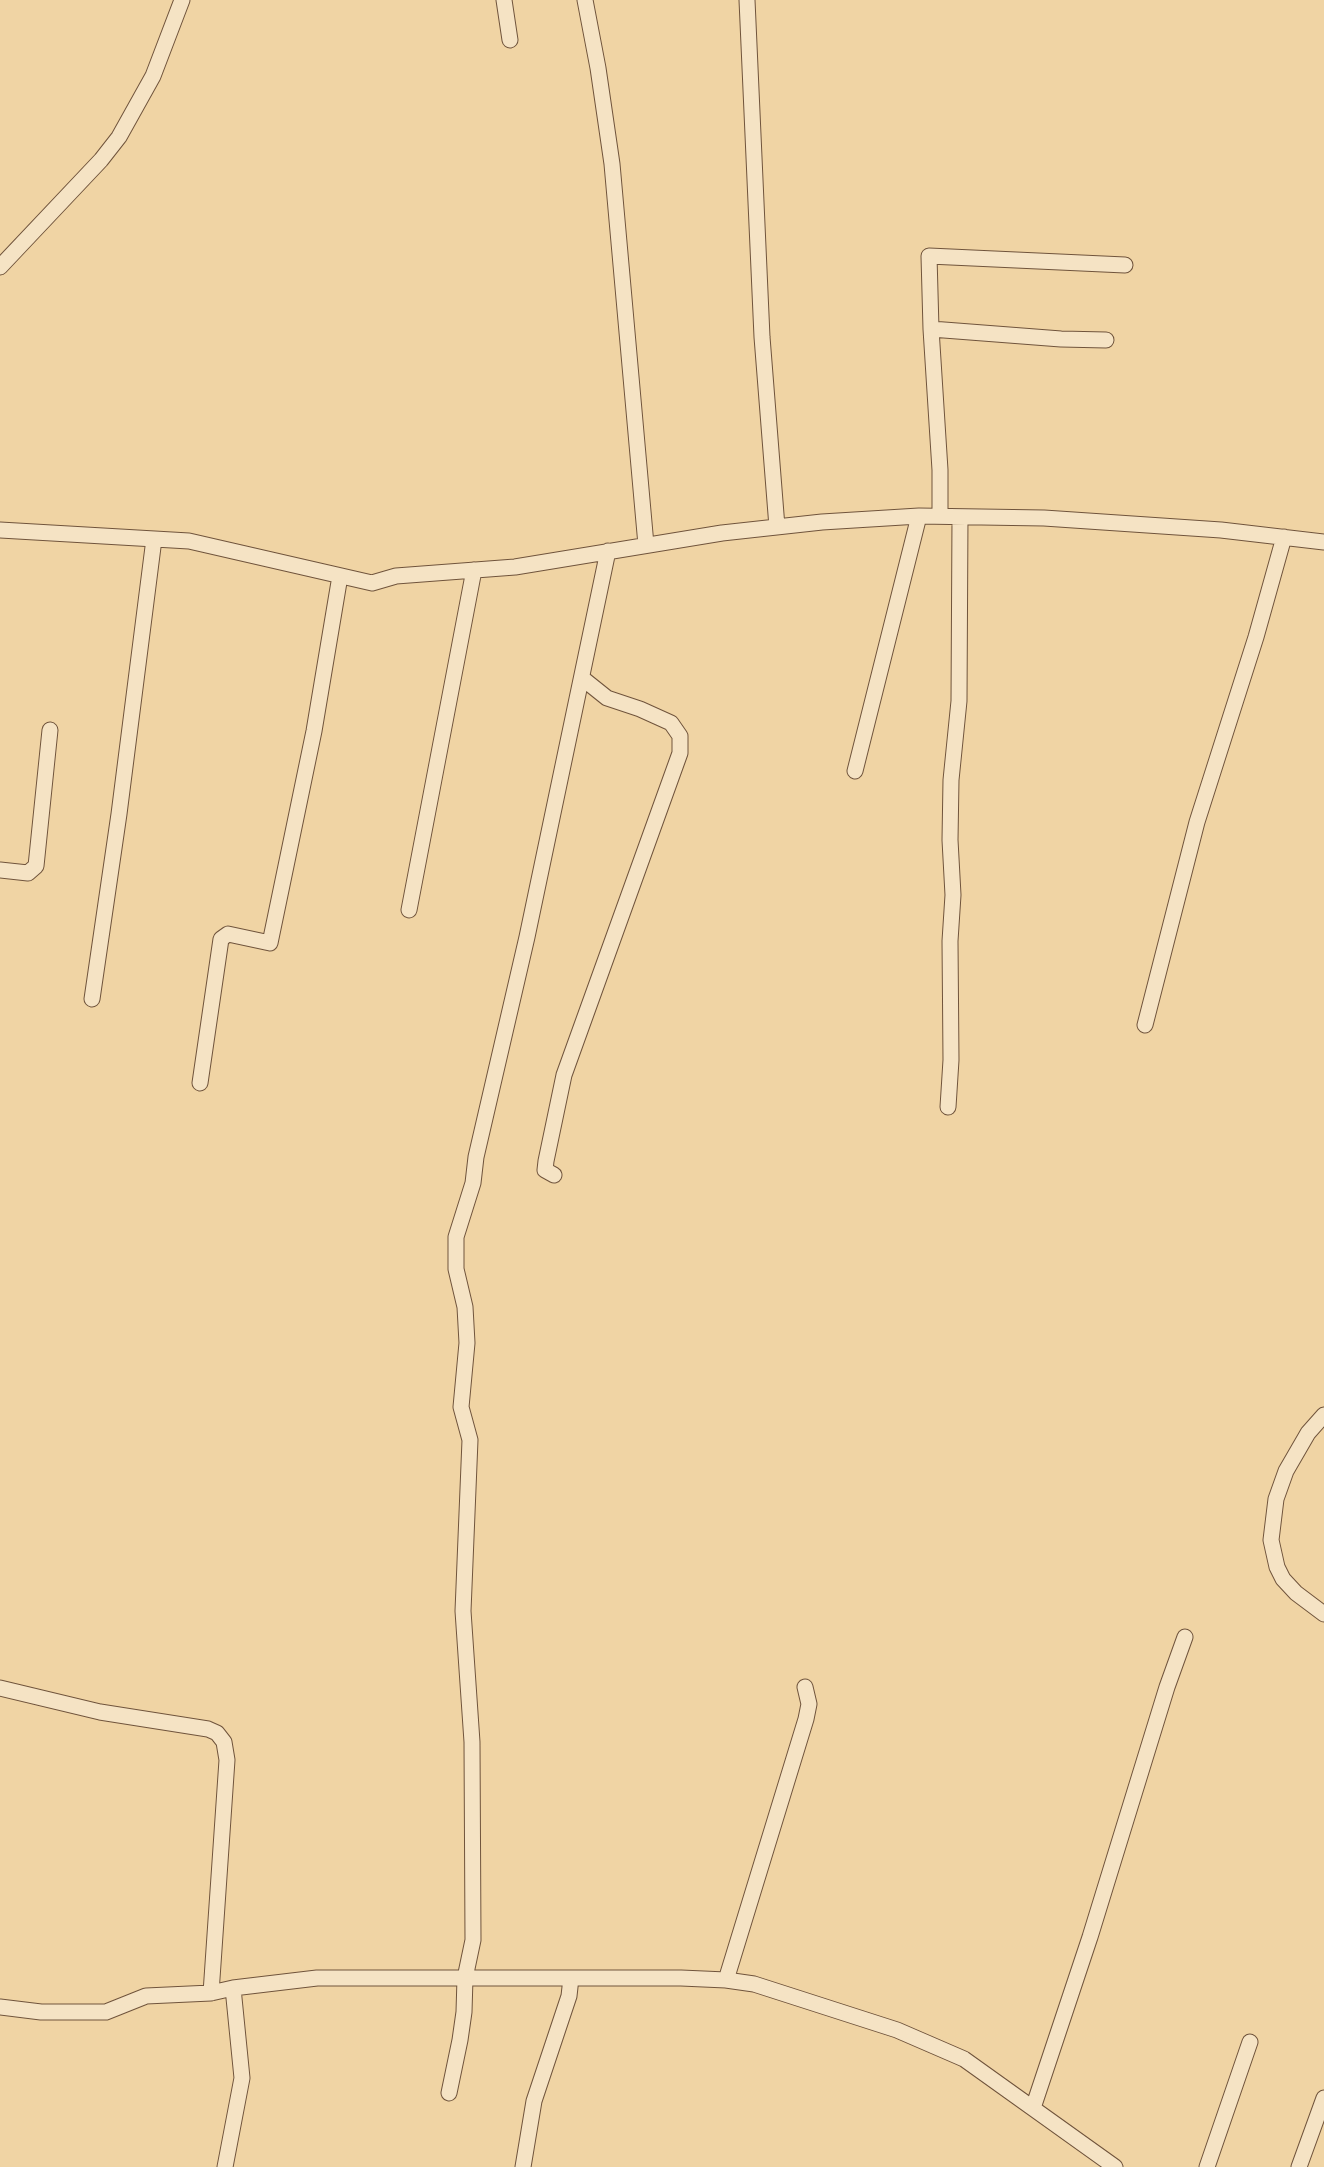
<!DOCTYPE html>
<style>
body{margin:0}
canvas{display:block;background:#f0d4a4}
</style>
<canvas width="1324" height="2167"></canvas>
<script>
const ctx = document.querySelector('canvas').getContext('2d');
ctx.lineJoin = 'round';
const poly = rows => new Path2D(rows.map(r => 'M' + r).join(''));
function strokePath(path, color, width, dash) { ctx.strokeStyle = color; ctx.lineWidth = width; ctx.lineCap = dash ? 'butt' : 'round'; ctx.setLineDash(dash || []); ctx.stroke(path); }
const minor = poly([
 [504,0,510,40],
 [585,0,598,68,612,164,646,545],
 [747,0,762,337,777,527],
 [0,267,101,160,119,137,153,76,182,0],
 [931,329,1061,339,1106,340],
 [940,516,940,470,931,329,929,256,1125,265],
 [0,530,189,541,372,583,396,576,515,567,722,533,822,522,919,516,1044,518,1221,530,1324,542],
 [855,771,919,516],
 [0,870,28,873,36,866,50,730],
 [409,910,474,570],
 [92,999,119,814,154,539],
 [1145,1025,1197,822,1256,637,1284,537],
 [200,1083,221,939,228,934,270,943,314,731,340,576],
 [948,1107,951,1060,950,941,953,895,950,840,951,780,959,701,960,517],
 [554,1175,545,1170,546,1161,564,1075,680,753,680,736,671,723,640,709,607,698,582,678],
 [1324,1415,1308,1433,1286,1471,1276,1499,1271,1540,1277,1567,1283,1579,1296,1593,1324,1614],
 [0,1688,100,1712,208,1729,217,1733,224,1742,227,1760,211,1993],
 [726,1980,806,1719,809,1704,805,1687],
 [0,2007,41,2012,106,2012,146,1996,211,1993,233,1988,317,1978,681,1978,726,1980,754,1984,897,2030,964,2059,1115,2167],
 [449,2093,460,2040,464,2012,465,1978,473,1940,472,1742,463,1611,470,1440,461,1407,467,1343,465,1307,456,1269,456,1237,473,1183,476,1157,527,937,608,551],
 [1033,2108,1090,1937,1167,1687,1185,1637],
 [225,2167,242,2078,233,1988],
 [523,2167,534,2101,569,1996,571,1978],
 [1207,2167,1250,2042],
 [1299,2167,1324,2098]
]);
strokePath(minor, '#70543c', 17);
strokePath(minor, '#f5e3c4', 15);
</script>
